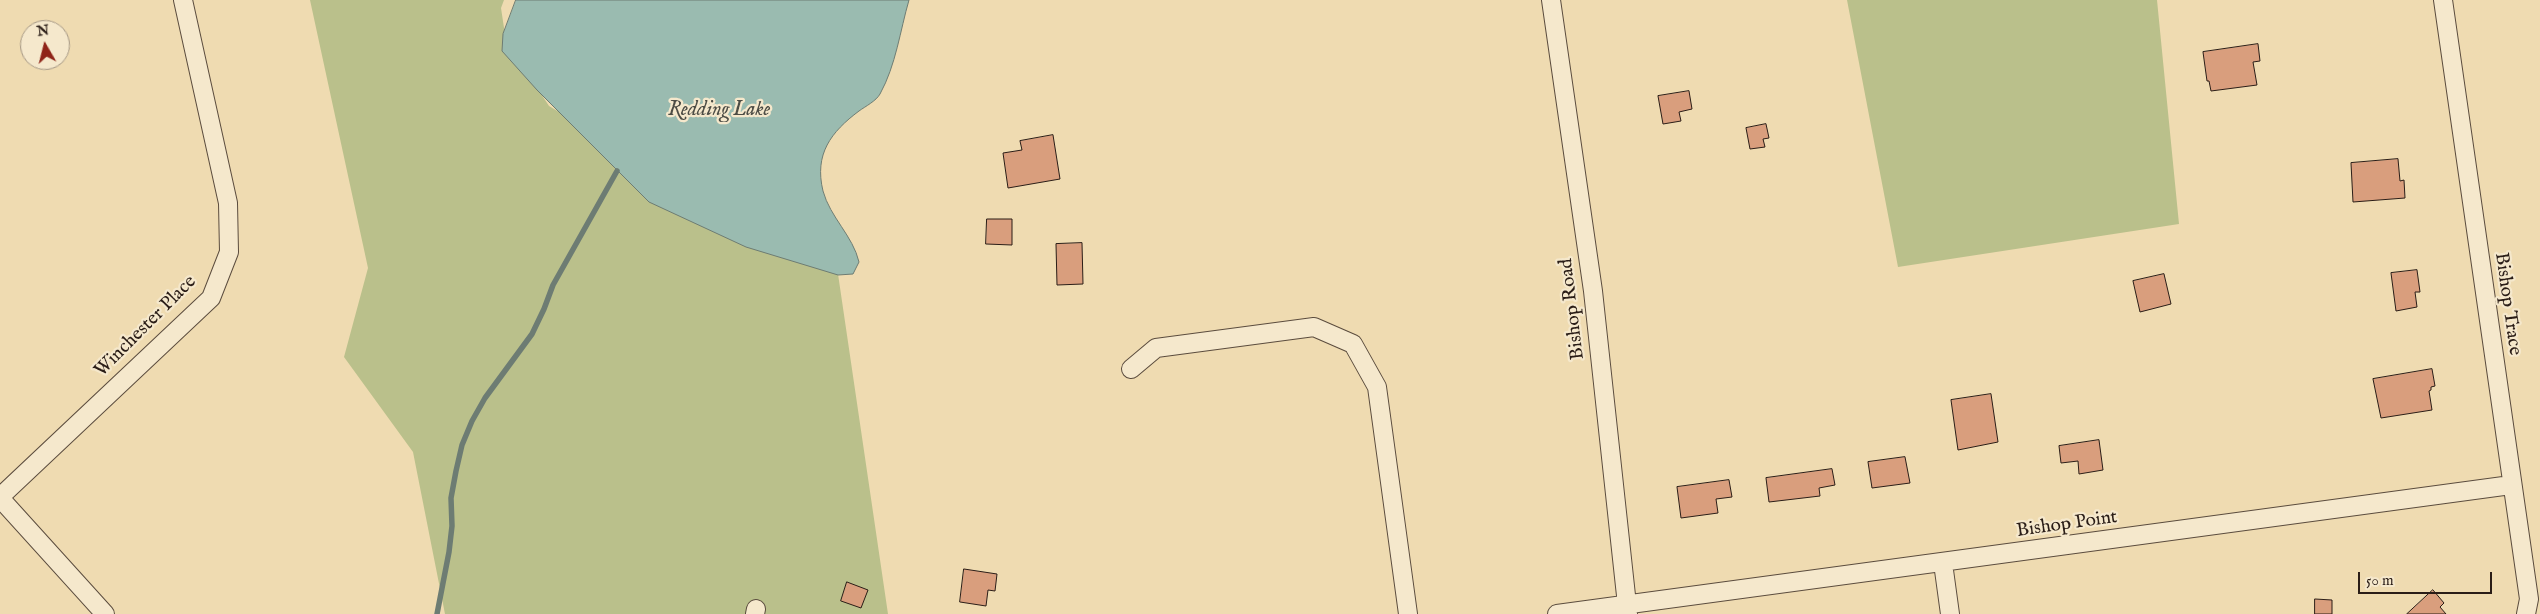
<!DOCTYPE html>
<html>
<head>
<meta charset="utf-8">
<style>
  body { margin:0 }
  #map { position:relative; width:2540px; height:614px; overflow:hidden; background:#efdbb1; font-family:"IM FELL English",serif }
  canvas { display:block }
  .north { position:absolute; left:20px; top:20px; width:50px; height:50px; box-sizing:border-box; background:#f5e8cc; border:1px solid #a49784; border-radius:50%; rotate:352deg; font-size:14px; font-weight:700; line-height:20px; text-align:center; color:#2a1d17 }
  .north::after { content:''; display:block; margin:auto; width:18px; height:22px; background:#8f2418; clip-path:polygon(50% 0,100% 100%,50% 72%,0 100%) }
  .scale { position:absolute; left:2358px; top:572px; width:134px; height:22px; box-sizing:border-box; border:2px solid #2a1d17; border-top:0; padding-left:6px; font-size:15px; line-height:18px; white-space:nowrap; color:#2a1d17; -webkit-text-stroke:4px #f5e8cc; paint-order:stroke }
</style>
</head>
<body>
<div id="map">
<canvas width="2540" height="614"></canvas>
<div class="north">N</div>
<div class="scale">50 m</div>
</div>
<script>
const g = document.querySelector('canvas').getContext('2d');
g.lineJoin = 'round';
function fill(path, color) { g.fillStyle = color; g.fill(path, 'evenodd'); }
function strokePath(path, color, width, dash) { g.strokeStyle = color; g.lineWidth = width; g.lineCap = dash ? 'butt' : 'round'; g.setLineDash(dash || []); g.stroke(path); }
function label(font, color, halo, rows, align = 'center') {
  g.font = font + ' "IM FELL English",serif'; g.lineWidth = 4.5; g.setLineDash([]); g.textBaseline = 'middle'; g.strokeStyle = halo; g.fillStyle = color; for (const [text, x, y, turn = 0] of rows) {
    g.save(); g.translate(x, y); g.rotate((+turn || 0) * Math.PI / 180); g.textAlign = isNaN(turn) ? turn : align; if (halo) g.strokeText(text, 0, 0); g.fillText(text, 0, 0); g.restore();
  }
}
const green = new Path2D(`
  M310 0H504L501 8 506 41 549 106 629 154 833 240 888 614H445L413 452 344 357 368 268Z
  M1847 0H2157L2179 224 1898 267Z`);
const water = new Path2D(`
  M516 0H909C900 31 896 65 880 94 876 101 866 106 859 111 831 132 814 154 823 191 830 217 853 236 859 262L853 274 838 275 746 247 649 202 537 90 502 51 503 34Z`);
const stream = new Path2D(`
  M437 614 449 552 452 526 451 498 456 471 462 445 472 421 485 398 532 334 544 309 553 285 617 171`);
const building = new Path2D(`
  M2258 44 2260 61 2253 62 2257 85 2211 91 2209 81H2207L2203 52Z
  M1689 91 1692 109 1679 112 1681 121 1663 124 1658 96Z
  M1766 124 1769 138 1763 139 1765 147 1750 149 1746 128Z
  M1053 135 1060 179 1008 188 1003 153 1022 150 1020 141Z
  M2398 159 2400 181 2404 180 2405 198 2353 202 2351 163Z
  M987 219H1012V245L986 244Z
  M1082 243 1083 284 1057 285 1056 244Z
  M2417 270 2420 292H2415L2417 307 2396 311 2391 273Z
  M2164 274 2171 304 2140 312 2133 281Z
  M2432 369 2435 386 2431 387V390L2429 391 2432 410 2381 418 2373 379Z
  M1991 394 1998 442 1958 450 1951 400Z
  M2099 440 2103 470 2079 474 2078 461 2061 463 2059 446Z
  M1905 457 1910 483 1872 488 1868 462Z
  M1832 469 1835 485 1819 488 1820 496 1769 502 1766 478Z
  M1729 480 1732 497 1716 499 1718 513 1681 518 1677 487Z
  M964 569 997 574 995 591 988 590 986 606 960 602Z
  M847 582 868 590 861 608 841 601Z
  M2433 590 2444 603 2440 607 2446 614H2407Z
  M2315 599 2332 600V614H2315Z`);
const minor = new Path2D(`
  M1551 0 1593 291 1628 614
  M2443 0 2529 599 2526 614
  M1131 369 1156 348 1314 327 1353 344 1377 387 1408 614
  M0 497 211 298 229 252 228 203 183 0
  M0 498 105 614
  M1943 563 1950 614
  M755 614 756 609
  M1557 614 2511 485`);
const streetNames = [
  ["Bishop Trace",2507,304,82],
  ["Bishop Road",1573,309,-97],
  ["Winchester Place",146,327,-45],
  ["Bishop Point",2067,525,-8]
];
const waterNames = [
  ["Redding Lake",719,111]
];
fill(green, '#bac08b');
fill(water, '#9abbb0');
strokePath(water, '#6d7c73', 1);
strokePath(stream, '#6d7c73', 5.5);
fill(building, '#d99e7d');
strokePath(building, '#2a1d17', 1);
strokePath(minor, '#5b4c3e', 20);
strokePath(minor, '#f5e8cc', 18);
label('19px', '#2a1d17', '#f5e8cc', streetNames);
label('italic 20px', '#4c4c45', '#f5e8cc', waterNames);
</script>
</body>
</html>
